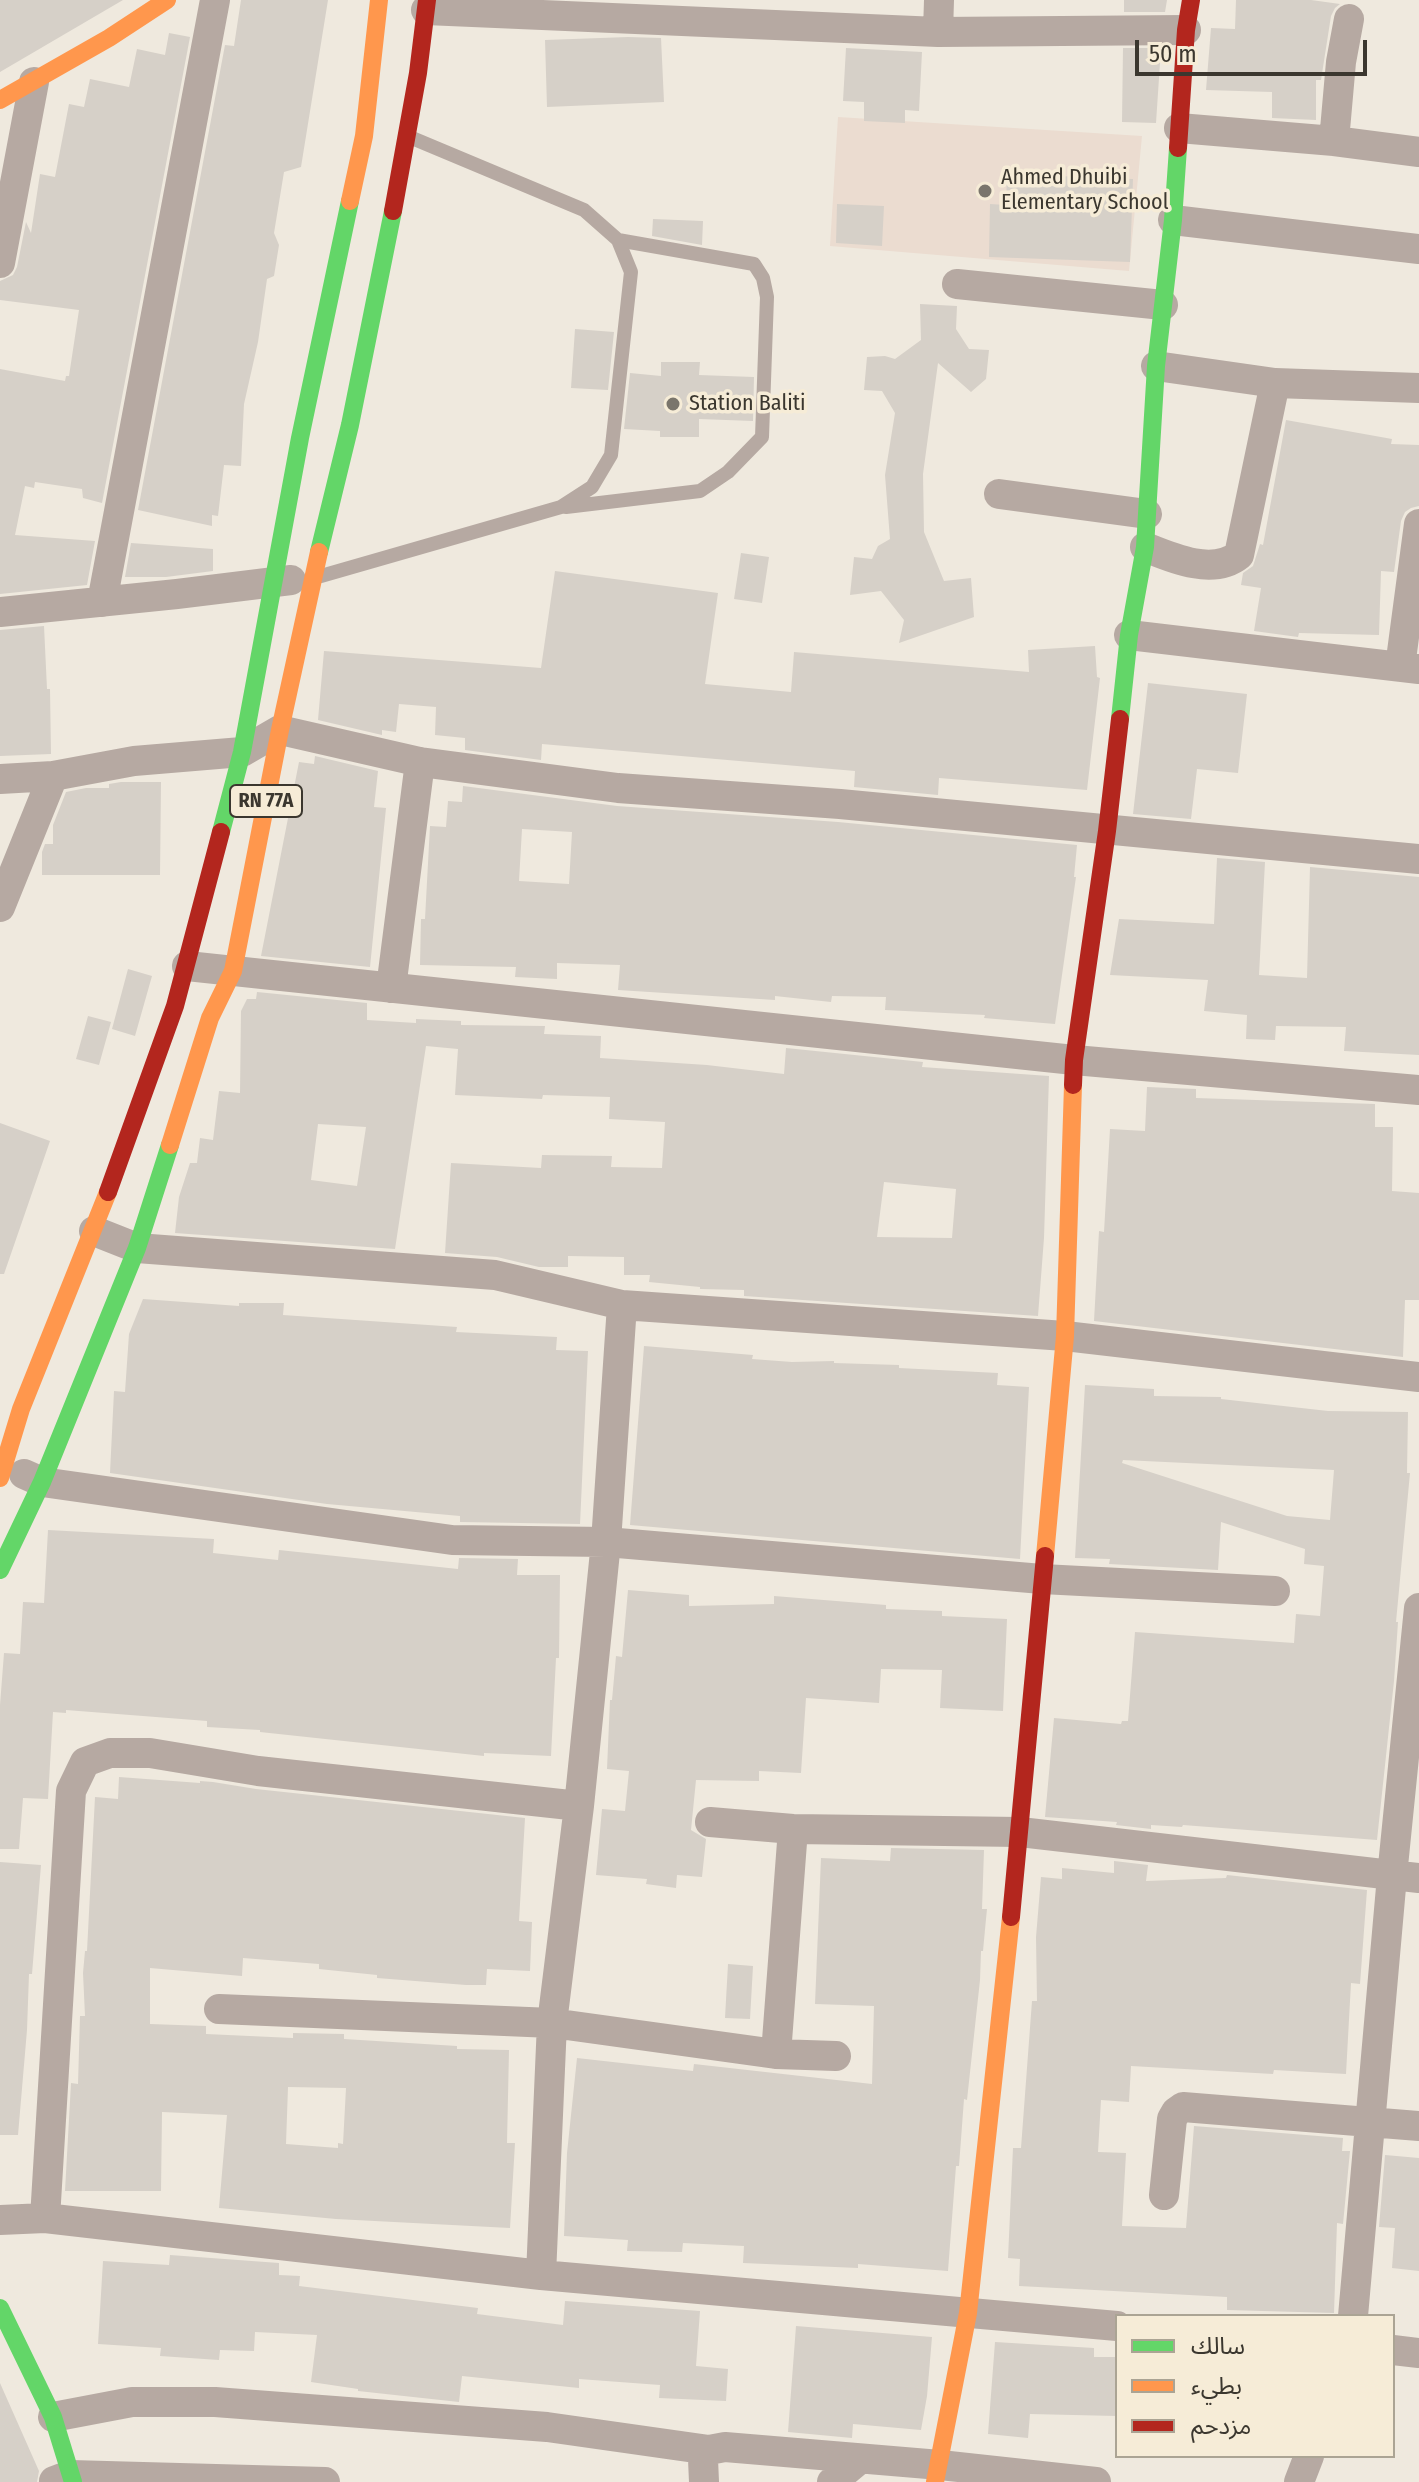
<!DOCTYPE html>
<html>
<head>
<meta charset="utf-8">
<style>
  body { margin:0 }
  #map { position:relative; width:1419px; height:2482px; overflow:hidden; background:#efe9de; font-family:"Fira Sans Condensed","Noto Sans Arabic",sans-serif }
  canvas { display:block }
  .legend { position:absolute; left:1115px; top:2314px; width:280px; height:144px; box-sizing:border-box; background:#f6ecd7; border:2px solid #aba494; margin:0; padding:10px 14px; list-style:none; font-size:24px; color:#3b372f }
  .legend li { display:flex; align-items:center; gap:16px; height:40px }
  .legend b { width:40px; border:2px solid #aba494 }
  .scale { position:absolute; left:1135px; top:40px; width:232px; height:36px; box-sizing:border-box; border:4px solid #3b372f; border-top:0; padding-left:10px; font-size:24px; line-height:28px; white-space:nowrap; color:#3b372f; -webkit-text-stroke:6px #f6ecd7; paint-order:stroke }
</style>
</head>
<body>
<div id="map">
<canvas width="1419" height="2482"></canvas>
<ul class="legend">
<li><b style="height:10px;background:#63d668"></b>سالك</li>
<li><b style="height:10px;background:#ff974d"></b>بطيء</li>
<li><b style="height:10px;background:#b3261e"></b>مزدحم</li>
</ul>
<div class="scale">50 m</div>
</div>
<script>
const g = document.querySelector('canvas').getContext('2d');
g.lineJoin = 'round';
function fill(path, color) { g.fillStyle = color; g.fill(path, 'evenodd'); }
function strokePath(path, color, width, dash) { g.strokeStyle = color; g.lineWidth = width; g.lineCap = dash ? 'butt' : 'round'; g.setLineDash(dash || []); g.stroke(path); }
function label(font, color, halo, rows, align = 'center') {
  g.font = font + ' "Fira Sans Condensed",sans-serif'; g.lineWidth = 7; g.setLineDash([]); g.textBaseline = 'middle'; g.strokeStyle = halo; g.fillStyle = color; for (const [text, x, y, turn = 0] of rows) {
    g.save(); g.translate(x, y); g.rotate((+turn || 0) * Math.PI / 180); g.textAlign = isNaN(turn) ? turn : align; if (halo) g.strokeText(text, 0, 0); g.fillText(text, 0, 0); g.restore();
  }
}
const education = new Path2D(`
  M838 117 1142 136 1129 271 830 246Z`);
const building = new Path2D(`
  M0 0H123L0 72Z
  M241 0H328L301 167 284 172 274 233 279 245 274 276 267 279 258 342 244 404 241 466 224 465 218 516 212 515V526L138 510 225 45 234 46Z
  M1124 0H1167L1165 12H1124Z
  M1236 0H1311L1340 4 1335 8 1331 16 1321 80H1316V120L1272 118V92L1206 90 1211 28 1235 29Z
  M169 33 190 37 102 503 83 498 82 489 35 482 34 488 25 486 15 535 95 541 87 585 0 594V369L65 381 66 376H69L79 310 0 300V281L13 275 17 267 26 222 31 233 40 174 55 177 69 104 84 107 90 79 129 87 137 49 165 55Z
  M628 37 661 38 664 102 547 107 545 40Z
  M846 48 922 52 919 111 905 110V123L864 121V102L843 101Z
  M1123 48H1161L1156 123 1122 122Z
  M1007 174 1133 179 1130 262 989 257 990 204 1006 205Z
  M837 204 884 206 882 246 836 243Z
  M653 219 703 221 702 245 652 236Z
  M920 304 957 306 956 329 969 349 989 350 986 379 971 392 938 363 923 474 924 532 944 581 971 578 974 617 899 643 904 620 881 591 850 595 854 557 872 559 878 546 890 539 885 475 895 413 882 391 864 390 867 357 885 356 895 359 921 340Z
  M575 329 614 332 608 390 571 388Z
  M661 362H700L699 375 754 377 753 421 699 419V437H660V431L624 429 630 373 661 376Z
  M1286 420 1392 439 1391 444 1419 445V506L1411 508 1405 512 1401 521 1394 572 1381 571 1379 635 1299 633 1298 637 1254 631 1261 588 1241 585 1243 573 1253 566 1260 544 1263 545Z
  M131 543 213 549V571L166 577H125Z
  M741 553 769 557 762 603 734 599Z
  M555 571 718 593 705 684 791 692 794 652 1029 672 1028 650 1095 646 1097 677 1100 678 1087 790 939 778 938 795 854 787 855 771 542 744 541 760 465 750V738L435 735 436 707 399 704 396 732 382 730V735L318 720 324 651 541 668Z
  M44 626 47 689H50L51 754 0 756V630Z
  M1148 683 1247 694 1238 773 1197 769 1191 819 1133 814Z
  M315 756 378 771 374 807 386 808 370 967 261 956 299 762 314 764Z
  M121 782H161L160 875H42V852L45 844H53V825L66 792 86 788H109V784Z
  M463 786 617 806 838 822 1077 845 1074 877H1076L1055 1024 984 1018 985 1015 885 1010 886 997 832 996 831 1002 775 996V1000L618 990 620 965 557 963V979L515 977 516 967 420 965 421 919H425L430 826 446 827 448 801 462 802ZM522 829 572 832 569 884 519 881Z
  M1217 858 1265 862 1259 975 1307 978 1310 867 1419 877V1055L1344 1051 1346 1027 1276 1026 1275 1040 1246 1039 1247 1015 1204 1011 1208 980 1110 975 1119 919 1214 924Z
  M128 969 152 976 135 1036 112 1029Z
  M257 992 367 1003V1020L416 1023V1019L461 1021V1025L545 1026 544 1034 601 1036 600 1058 707 1065 784 1074 786 1048 923 1062 922 1067 1049 1076 1044 1238 1038 1316 744 1296V1290L700 1289V1287L649 1282 650 1275H624V1257L568 1256V1267H539L497 1257 445 1253 451 1163 541 1168 542 1155 612 1156 611 1167 662 1168 665 1122 609 1119 610 1097 543 1095 542 1099 455 1095 458 1049 426 1046 395 1249 175 1233 179 1197 190 1163H197L200 1138 213 1140 219 1091 240 1093 241 1011 247 999H256ZM318 1124 366 1127 357 1186 311 1180ZM884 1182 956 1189 952 1238 877 1237Z
  M88 1016 111 1022 99 1065 76 1059Z
  M1147 1087 1196 1089V1098L1375 1104V1127H1393L1392 1191 1419 1193V1300H1405L1403 1357 1094 1321 1099 1231 1104 1232 1110 1129 1145 1131Z
  M0 1123 50 1141 4 1274H0Z
  M143 1299 239 1306V1303H284L283 1315 457 1327 456 1332 557 1337 556 1350 588 1351 580 1524 460 1522V1516L327 1504 110 1473 114 1391 125 1392 129 1334Z
  M644 1346 753 1355 752 1359 792 1362 834 1361V1363L899 1365V1368L998 1373 997 1385 1029 1387 1020 1559 630 1525Z
  M1085 1385 1154 1389V1396L1221 1397V1399L1328 1411 1408 1412 1407 1473H1410L1396 1622H1398L1394 1681 1377 1840 1183 1825 1182 1827 1151 1825V1829L1116 1825 1117 1822 1045 1817 1054 1718 1121 1724 1122 1721H1128L1135 1632 1294 1643 1296 1614 1320 1616 1324 1566 1304 1564 1305 1549 1221 1522 1218 1570 1109 1564 1110 1559 1075 1558ZM1123 1460 1334 1470 1330 1520 1287 1516 1122 1463Z
  M48 1530 214 1539 213 1553 278 1560 279 1550 458 1569 459 1558 518 1559 517 1575H560L559 1658H556L551 1756 484 1753V1756L260 1732V1730L207 1727V1721L66 1710V1713L53 1712 48 1799 23 1798 19 1849H0V1705L4 1653 20 1654 23 1602 44 1603Z
  M628 1590 689 1595V1606L774 1604V1596L886 1605V1609L942 1611V1616L1007 1619 1003 1711 940 1708 942 1670 881 1669 879 1703 806 1698 801 1773 759 1771V1781L696 1780 691 1830 706 1839 702 1877 677 1875 676 1888 646 1884 647 1879 596 1875 602 1809 625 1811 629 1771 607 1769 610 1700H612L616 1656 622 1657Z
  M119 1777 200 1783V1781L213 1782 256 1789 525 1818 519 1921 532 1922 530 1971 487 1969 486 1985H466L377 1978V1975L319 1969V1964L243 1958 242 1976 150 1968V2024L206 2026V2034L293 2038V2033L344 2034V2039L457 2046V2049L509 2050 507 2143H515L510 2228 336 2219 219 2208 227 2115 162 2112 161 2191H65L71 2083 78 2084 80 2016H85L83 1973 85 1951H87L95 1797 118 1799ZM288 2087 346 2088 343 2144 338 2143V2148L286 2144Z
  M891 1848 984 1850 982 1909H987L986 1919 983 1951H981L980 1980 967 2100 964 2099 959 2166H956L948 2271 858 2264V2268L743 2263 744 2246 683 2243 682 2252 627 2251 628 2240 564 2236 567 2153 577 2058 693 2071 694 2064 872 2084 874 2006 815 2004 821 1858 890 1861Z
  M1114 1861 1148 1865 1146 1881 1226 1878 1227 1875 1367 1890 1360 1984 1351 1983 1346 2074 1274 2070 1273 2074 1131 2066 1129 2102 1101 2100 1098 2152 1126 2153 1122 2226 1186 2228 1194 2126 1343 2138 1342 2151H1350L1343 2224 1337 2223 1334 2313 1227 2310V2297L1019 2286 1020 2259 1008 2258 1013 2148H1021L1032 2001H1037L1036 1937 1041 1877 1062 1879V1868L1114 1873Z
  M0 1862 41 1865 32 1974H29L27 2030 18 2135H0Z
  M728 1964 753 1966 750 2019 725 2018Z
  M1385 2155 1419 2158V2271L1392 2268 1395 2228 1379 2227Z
  M170 2255 279 2263V2275L300 2276 299 2286 478 2308 477 2314 563 2325 565 2301 700 2311 696 2366 728 2369 726 2401 659 2398 660 2385 579 2379V2388L462 2376 459 2402 358 2391V2389L311 2382 317 2335 255 2332 254 2351 220 2350 219 2360 160 2356 161 2348 98 2344 103 2261 169 2265Z
  M796 2326 932 2337 927 2396 921 2430 853 2424 852 2438 788 2432Z
  M995 2342 1094 2348V2357H1117V2416L1030 2414 1028 2438 988 2434Z
  M0 2383 39 2471 37 2482H0Z`);
const lane = new Path2D(`
  M566 507 700 491 728 472 762 437 767 297 763 278 754 264 618 240
  M321 576 561 507 592 487 611 455 631 272 618 240 584 210 412 138`);
const street = new Path2D(`
  M426 10 938 32 1186 30
  M938 32 939 0
  M1179 128 1334 141 1419 152
  M1334 141 1341 62 1349 19
  M1173 220 1419 249
  M0 263 34 82
  M957 284 1163 305
  M1156 366 1275 383 1419 388
  M999 494 1147 514
  M1145 547C1172 558 1213 576 1239 555L1275 383
  M102 602 215 0
  M0 612 177 594 291 580
  M1129 635 1419 669
  M1400 667 1419 524
  M0 779 53 776 134 761 242 752 280 730 420 762 618 788 840 804 1419 859
  M0 907 53 776
  M187 966 1074 1060 1419 1090
  M391 988 420 762
  M94 1231 137 1248 495 1275 622 1305 1065 1336 1419 1377
  M24 1474 42 1482 452 1540 606 1542 1042 1579 1275 1591
  M710 1822 793 1829 1020 1832 1419 1878
  M219 2009 552 2023 776 2054 836 2056
  M776 2054 793 1829
  M1164 2195 1172 2119 1176 2112 1183 2107 1419 2126
  M45 2218 71 1791 85 1762 110 1753H150L258 1771 579 1806
  M0 2220 45 2218 541 2275 1117 2326
  M541 2275 552 2023 579 1806 606 1542 622 1305
  M1353 2316 1392 1876 1419 1608
  M1393 2350 1419 2353
  M53 2417 132 2402H215L547 2427 709 2450
  M54 2481 70 2475 325 2482
  M704 2482 703 2459 709 2450 725 2447 940 2465 1096 2482
  M832 2482 860 2459
  M1299 2482 1309 2456`);
const fast = new Path2D(`
  M319 552 350 425 393 211
  M1120 719 1129 635 1145 547 1156 366 1173 220 1178 148
  M221 832 242 752 300 438 350 201
  M0 1570 42 1482 137 1248 170 1145
  M0 2308 53 2417 73 2482`);
const slow = new Path2D(`
  M0 100 109 38 167 0
  M350 201 364 136 379 0
  M170 1145 210 1018 233 971 280 730 319 552
  M0 1478 21 1409 108 1192
  M1045 1556 1065 1336 1073 1085
  M935 2482 968 2313 1011 1917`);
const jam = new Path2D(`
  M1178 148 1186 30 1191 0
  M393 211 418 73 427 0
  M1073 1085 1074 1060 1107 831 1120 719
  M108 1192 175 1006 221 832
  M1011 1917 1045 1556`);
const markers = [
  [985,191,8,"#7a756c"],
  [673,404,8,"#7a756c"]
];
const shields = [
  [266,801,72]
];
const shieldNames = [
  ["RN 77A",266,801]
];
const poiNames = [
  ["Ahmed Dhuibi",1001,178],
  ["Elementary School",1001,203],
  ["Station Baliti",689,404]
];
fill(education, '#ebdcd0');
fill(building, '#d6d0c8');
strokePath(lane, '#b6a9a2', 14);
strokePath(street, '#b6a9a2', 30);
strokePath(fast, '#63d668', 18);
strokePath(slow, '#ff974d', 18);
strokePath(jam, '#b3261e', 18);
for (const [x, y, r, color] of markers) { const dot = new Path2D(); dot.arc(x, y, r, 0, 2 * Math.PI); g.fillStyle = color; g.fill(dot); strokePath(dot, '#f6ecd7', 3); }
for (const [x, y, w] of shields) { const box = new Path2D(); box.roundRect(x - w / 2, y - 16, w, 32, 6); g.fillStyle = '#f6ecd7'; g.fill(box); strokePath(box, '#3b372f', 2); }
label('bold 20px', '#3b372f', null, shieldNames);
label('22px', '#3b372f', '#f6ecd7', poiNames, 'left');
</script>
</body>
</html>
